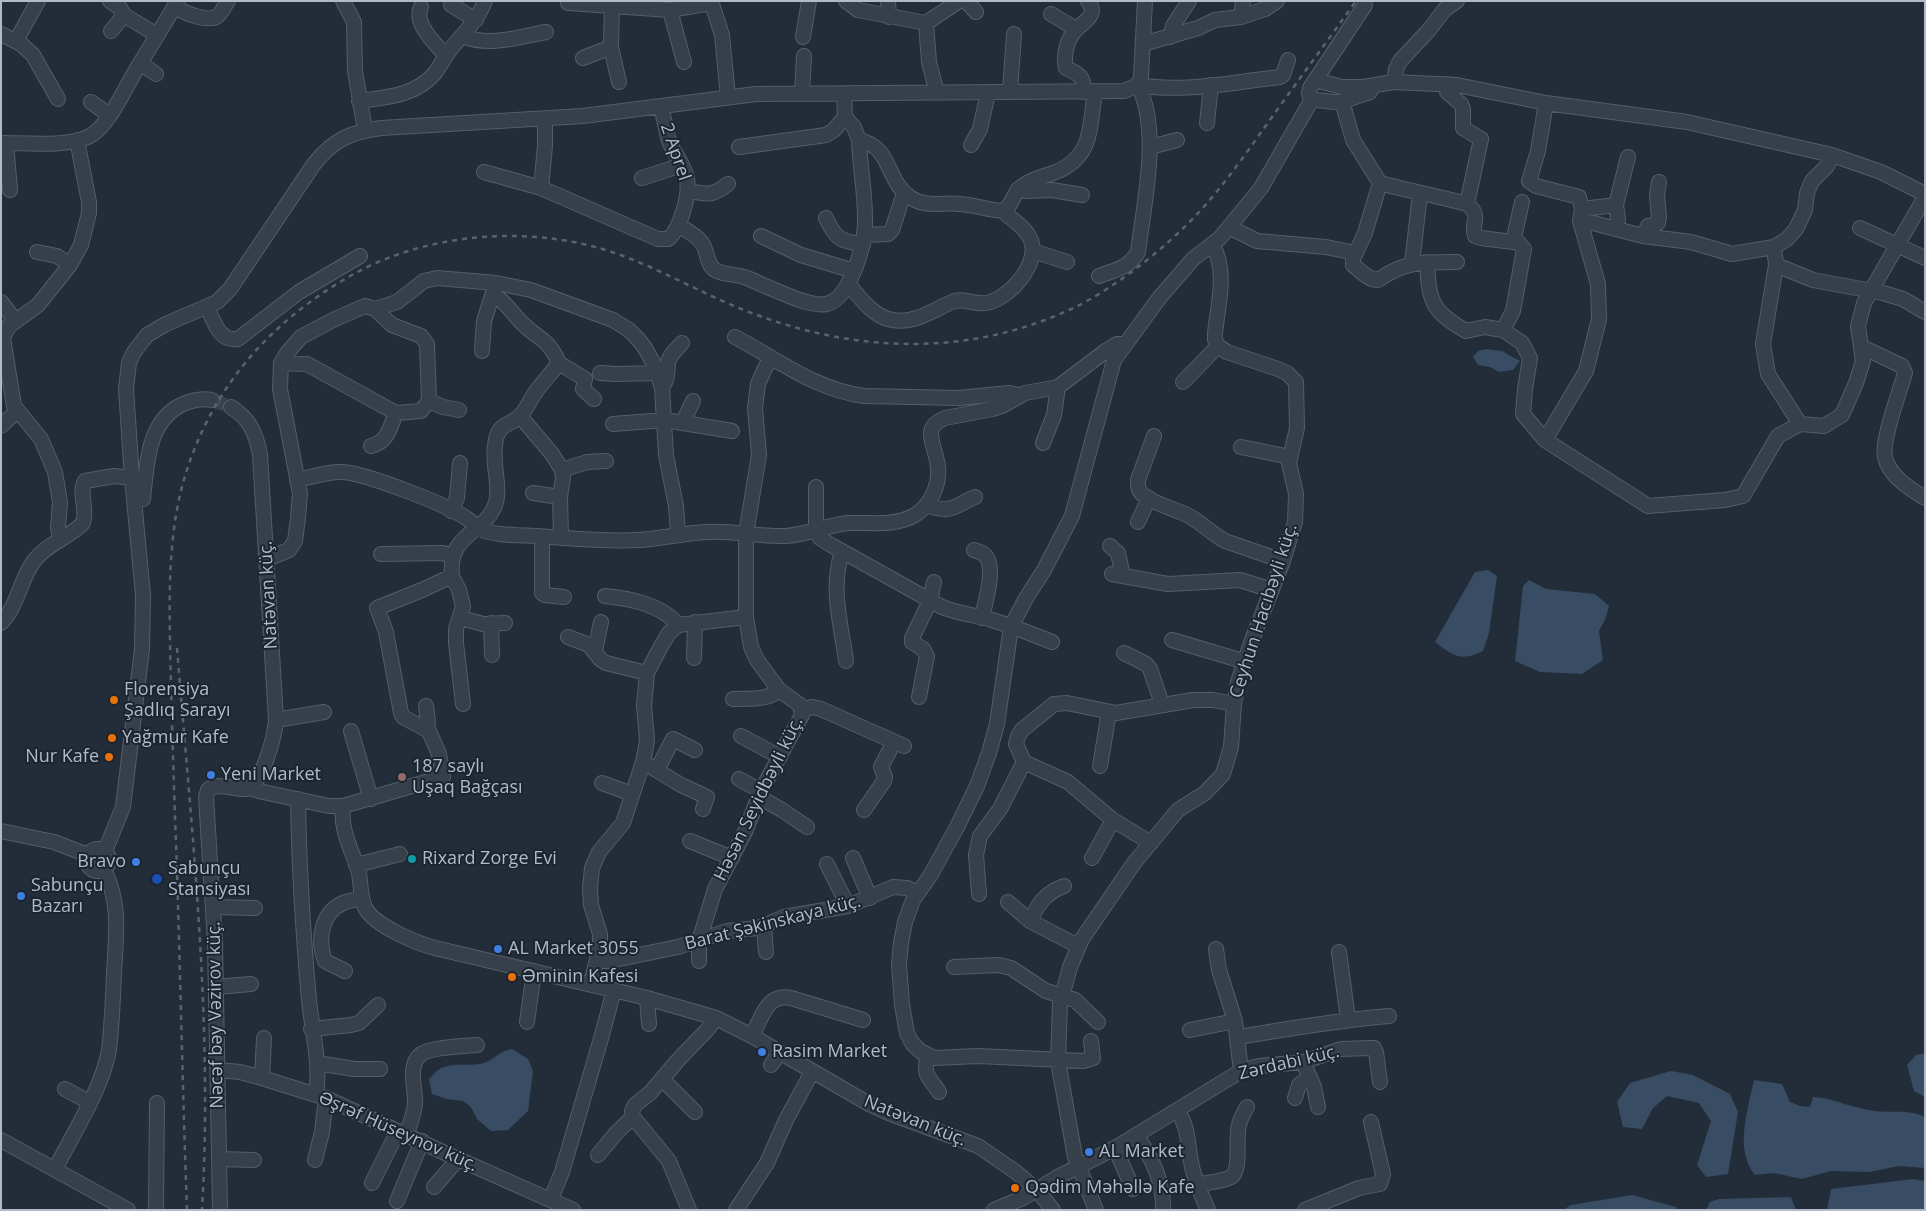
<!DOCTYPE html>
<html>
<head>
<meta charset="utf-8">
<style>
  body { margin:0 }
  #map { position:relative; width:1926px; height:1211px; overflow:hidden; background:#232d3a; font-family:"Open Sans",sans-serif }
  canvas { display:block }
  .frame { position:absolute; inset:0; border:2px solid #b1bac6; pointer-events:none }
</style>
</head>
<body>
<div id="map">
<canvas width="1926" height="1211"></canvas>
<div class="frame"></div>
</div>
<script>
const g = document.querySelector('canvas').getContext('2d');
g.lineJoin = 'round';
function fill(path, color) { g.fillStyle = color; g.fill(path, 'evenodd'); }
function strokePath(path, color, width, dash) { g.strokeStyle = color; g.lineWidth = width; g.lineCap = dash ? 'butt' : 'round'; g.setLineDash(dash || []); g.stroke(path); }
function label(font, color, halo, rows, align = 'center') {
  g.font = font + ' "Open Sans",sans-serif'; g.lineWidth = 4; g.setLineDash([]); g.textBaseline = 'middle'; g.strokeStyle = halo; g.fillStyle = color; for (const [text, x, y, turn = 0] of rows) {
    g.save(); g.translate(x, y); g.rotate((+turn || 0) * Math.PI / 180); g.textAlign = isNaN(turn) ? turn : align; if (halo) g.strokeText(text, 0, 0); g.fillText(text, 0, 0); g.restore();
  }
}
const water = new Path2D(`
  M1486 349 1502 351 1520 361 1513 370 1499 372 1490 367 1478 365 1473 357 1478 351Z
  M1488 570 1497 576 1489 633 1483 651C1461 662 1453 656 1435 642L1475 572Z
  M1529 580 1546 589 1595 594 1609 606 1605 620 1599 631 1603 660 1582 674 1540 672 1515 661 1523 586Z
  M512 1049 528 1059 533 1071 528 1111 508 1130 491 1131 477 1119 471 1107 463 1101 447 1099 432 1094 429 1079C433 1075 437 1070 441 1068 455 1062 471 1067 484 1063 495 1059 501 1050 512 1049Z
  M1925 1053V1097L1914 1091 1907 1065 1916 1055Z
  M1671 1071 1693 1075 1730 1094 1738 1112 1728 1174 1706 1177 1697 1165 1711 1121 1699 1103 1667 1096 1653 1108 1642 1129 1623 1127 1617 1102 1630 1083Z
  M1754 1080 1782 1084 1790 1102 1800 1106 1810 1107 1813 1097C1834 1098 1854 1109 1875 1111 1892 1113 1909 1109 1925 1117V1168L1899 1166 1869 1172 1831 1171 1802 1179 1774 1173 1755 1175C1734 1149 1748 1110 1754 1080Z
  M1913 1179 1925 1181V1210H1827L1831 1189Z
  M1632 1195 1676 1207 1677 1210H1563L1571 1205Z
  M1791 1197 1796 1210H1706L1710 1202 1719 1199Z`);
const minorTunnel = new Path2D(`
  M212 400 231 407`);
const minor = new Path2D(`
  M110 1 120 8 124 15 157 35
  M343 1 354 22 355 71 365 130
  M612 1 611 47 619 82
  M711 1 722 35 728 97
  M846 1 858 10 926 23
  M888 1 889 17
  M966 1 976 12
  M568 3 670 10 711 3
  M451 5 476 20
  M174 7C184 12 204 22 216 17 222 14 224 6 228 1
  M421 7C413 24 436 44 446 56
  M670 10 684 62
  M1051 14 1076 29
  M1241 17 1243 1
  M111 31 124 15
  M1 34 21 44 33 55 58 99
  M462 36C490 47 518 37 546 32
  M803 37 809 1
  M1170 37 1173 26 1189 1
  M16 41 38 1
  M1143 44 1198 28 1215 20 1241 17 1265 9 1277 1
  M583 58 611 47
  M140 63 156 74
  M1315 80 1342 87H1363L1394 82 1457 85 1546 103 1687 122 1832 155 1881 172 1925 194
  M1394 82 1396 69 1400 61 1429 30 1445 9 1457 1
  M1447 84V92L1461 104 1463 109V128L1481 139 1467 204C1483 217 1470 222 1475 236L1481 238 1513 242 1519 243 1524 249 1513 311 1503 330
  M1138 85C1185 93 1233 82 1280 77L1283 75 1288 60
  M1010 92 1014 34
  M1084 92C1084 76 1079 74 1066 68 1063 56 1067 38 1076 30 1084 21 1099 15 1088 1
  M802 93 804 56
  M937 93 929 62 926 23 959 1
  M844 94 845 117 854 127 859 140C893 147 885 181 911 198 927 208 943 202 960 204 975 205 988 210 1003 211 1013 206 1012 194 1021 187 1030 179 1045 176 1056 172 1094 156 1089 127 1095 92
  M359 101C386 97 415 96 434 74 441 65 446 54 454 45 466 31 478 19 485 1
  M1311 101 1309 93 1310 88 1365 5
  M1342 101 1353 140 1380 183 1365 233 1353 259V265C1361 271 1368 280 1378 280 1405 261 1425 262 1457 262
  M91 102 109 115
  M545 119V146L541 188 658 239H668C680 230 690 195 687 179 685 165 674 154 669 141 666 130 664 118 661 107
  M1207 123 1211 85
  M1 143C26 143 66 147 88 137 108 128 125 88 136 70 150 47 164 24 178 1
  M6 143 10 190
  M971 145 980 129 988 93
  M739 147 826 135 834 130 845 117
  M1150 147 1177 140
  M484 172 541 188
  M642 178 682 165
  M1380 183C1409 191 1438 196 1467 204
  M1018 189 1026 191 1052 190 1082 195
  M688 191C708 194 711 197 728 184
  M1582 209 1616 205
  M826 218C836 240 840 240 863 245
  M1580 221 1593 223 1643 236 1691 242 1732 254 1774 247 1787 239 1796 229 1805 210 1807 193 1812 181 1827 166 1832 155
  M678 225C686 230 696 235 702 243 708 251 706 264 715 270 723 275 735 274 744 277 751 279 758 283 765 286 781 292 809 307 826 304 837 302 845 290 850 280 876 227 861 194 859 140
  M1229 227 1257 241 1326 247 1355 253
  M1860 228 1925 258
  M1616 229 1618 219 1616 205 1628 157
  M864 235 888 234 892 230 904 193
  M761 236 801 255 854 271
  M1643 236 1648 226 1655 225 1658 223 1659 217 1657 196 1659 182
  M1513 242 1522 202
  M1774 247 1776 265 1763 344 1768 374 1800 424
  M1033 251 1067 262
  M37 252 57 256 70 265
  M1427 262C1429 301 1431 311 1466 331L1485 327 1503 330 1522 343 1530 358 1525 389 1523 414 1545 440 1586 371 1599 319 1598 284 1580 221 1582 209 1579 197 1536 186 1529 181 1538 151 1546 103
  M1412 264 1420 194
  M1776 265 1813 280 1883 293 1903 299 1925 312
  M1099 276C1115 270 1129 268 1138 252 1144 202 1161 131 1138 85
  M848 284C859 296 871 314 888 319 912 326 931 311 952 302 963 297 975 305 986 303 1010 299 1042 262 1030 238 1025 227 1011 219 1003 211
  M494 295C506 302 512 313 522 323 539 340 548 338 559 363
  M1 302 15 320
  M207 307C214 321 219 342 238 339L299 292 360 256
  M735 337C777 359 816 390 864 396L959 398 1009 393 1019 395
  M1862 347 1902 366 1905 373C1900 391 1881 441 1885 457 1889 476 1910 489 1925 498
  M482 351 484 321 495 286
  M281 363 307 364 396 413 421 411 429 401 427 344 421 336 392 325 375 309
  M600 373 616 374 657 373
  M1183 382 1218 346
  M662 388C668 379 667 374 668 364 668 356 677 349 682 343
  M429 401 443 407 459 410
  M520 416 552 454 562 470 563 478 560 497 561 538
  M683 422 693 401
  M613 424 665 420 732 431
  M1 426 17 411
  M1154 436 1138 480C1138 486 1138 490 1142 494 1155 505 1174 508 1189 516 1202 523 1212 534 1225 541L1283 561
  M1545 440 1648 506 1725 500 1743 496 1778 436 1800 424 1824 426 1842 415 1856 383 1863 361 1858 326 1864 303 1925 197
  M1043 443 1054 415 1058 387
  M371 446C388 442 390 427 396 413
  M1241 447 1290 457
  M562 470 587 462 606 461
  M297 480C312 477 328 471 343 472 367 474 449 505 469 520 472 522 474 525 477 528 514 499 488 475 496 439 500 422 510 426 520 416 527 409 531 398 537 390 544 381 552 372 559 363L585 379 583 389 594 399
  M816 487V531L820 538 831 545 942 607C960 614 975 615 992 620 1012 626 1032 634 1052 642
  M533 493 560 497
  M143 499C147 465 147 422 181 405 192 400 201 398 212 400
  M926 505C953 514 952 507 975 497
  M451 511 457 498 460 463
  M1138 522 1149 498
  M542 537V593L545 595 564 597
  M60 540 58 527 60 502 55 472 41 439 14 406 3 338 9 326 38 305 70 265 81 245 89 213V202L77 140
  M1110 546 1118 553 1123 576
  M974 550C979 552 985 553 987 558 995 572 985 602 982 618
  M842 552C830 589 841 623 846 661
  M381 554 443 553 453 556
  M267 559 289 550 295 541 298 518 300 493 280 389 281 363 287 353 301 337 335 319 365 306 375 309 397 302 424 281 437 278 496 283 531 290 613 320 629 330 638 339 645 348 655 366 662 388 666 455 676 506 678 533
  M1112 574 1168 584 1240 580 1272 590
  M452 576 459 590 463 606 456 629V643L463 704
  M605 596C628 598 663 605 678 625
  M461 618 483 624 505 623
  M1 623C18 606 20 579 34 561 46 544 69 538 83 523 88 510 78 493 85 481L114 476 132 478 137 487 144 490
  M491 623 492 655
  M568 637 589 645 600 659 606 663 647 673
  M1172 640 1246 662
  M595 651 601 622
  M1124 653 1146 664 1150 669 1162 704
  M694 658 695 622
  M919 697 927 656 923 649 912 642V638L930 601 934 582
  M733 699C747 698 768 701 779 690
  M426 706 428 722 426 728
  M802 710 812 707 821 709 904 746
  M276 720 324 712
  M351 731 371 799
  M741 736 780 757
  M643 762 681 785 707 797 703 809
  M1024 762 1068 782 1113 820 1151 843
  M1100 766 1109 712
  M657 770 673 739 695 750
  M739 779 761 791
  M602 783 632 794
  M250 788 263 792 329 806H343C340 827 350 847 357 866 362 879 359 892 364 905 370 924 416 943 435 948L647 998 716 1018 752 1036 869 1104 891 1114 978 1146 1016 1172 1037 1190 1053 1210
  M759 797 782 810 807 827
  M298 799C299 866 303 933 309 1000 312 1031 321 1065 316 1095
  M343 806 443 777 439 754 429 731 403 717 401 713 386 632 377 608 422 590 452 576C450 552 458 542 477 528 495 536 516 535 536 536 570 538 604 542 638 540 661 539 683 533 706 532 732 530 759 537 785 536 807 535 827 525 848 523 870 522 894 527 915 515 930 506 940 485 938 467 937 456 931 444 931 433 931 425 938 421 945 418L992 409 1002 406 1025 393 1058 387 1107 350 1117 344H1126
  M864 810 884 781 885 777 881 767 894 742
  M1 831 54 842 88 855
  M690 841 732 858
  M87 860a11 11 0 1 1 22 0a11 11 0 1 1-22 0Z
  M105 851 123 807 142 649 143 595 132 478 126 389 129 363 134 352 147 335 166 324 217 302 230 289 314 164C334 139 351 132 381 128L583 116 756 94 1124 91 1138 85 1141 77 1145 1
  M853 858 870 898
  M1092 858 1113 820
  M827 864 848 906
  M356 865 400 854
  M979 894 976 855 980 836 1000 809 1024 762 1016 744 1018 736 1022 730 1054 704 1067 703 1116 713 1193 700H1213L1234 704
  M1008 902 1030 921 1078 946
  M214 907 255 908
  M1030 921C1038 904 1045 893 1064 886
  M764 926 766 952
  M1216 949 1219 970 1235 1021 1241 1071
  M1339 952 1348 1019
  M598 961H609L678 947 727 931 758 928 784 917 848 906 893 887 907 888 917 893
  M699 961V941L715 889 745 832 761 791 802 715 800 705 779 690 757 660 751 647 746 617V534L759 455 755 408 758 384 766 366 773 359
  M954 967 999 965 1011 968 1046 991 1075 1000 1098 1022
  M345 971 325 961C317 940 321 913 343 903 349 900 356 900 362 899
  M591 984 600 947V934L591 905 590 888 592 868 599 852 623 823 643 762 646 747 647 739 644 706 647 673 660 648 669 633 678 625 746 617
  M216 987 251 984
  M647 998 649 1024
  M527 1022 534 971
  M311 1029 351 1025 359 1023 378 1005
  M1190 1030 1235 1021
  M752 1036C762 1018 766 993 791 998L863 1020
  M1238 1037C1288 1029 1338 1020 1389 1016
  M1091 1041 1093 1058 1083 1061 978 1056 934 1058 920 1051 912 1043 907 1033 902 1005 899 964 901 943 905 922 913 900 930 876 957 827 977 786 989 753 997 724 1011 627 1025 600 1044 570 1072 516 1114 360 1160 297 1193 259 1220 238 1261 188 1311 101C1320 98 1329 103 1339 102 1349 100 1360 95 1370 92L1373 86
  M928 1056C922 1075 929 1077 939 1092
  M1303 1062 1314 1087 1318 1107
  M317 1063 354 1069H380
  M771 1065 780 1052
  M218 1070 240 1072 262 1078 326 1098 458 1159 573 1210
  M262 1078 264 1038
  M662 1079 695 1112
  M65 1089 89 1102
  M1295 1098 1299 1085 1310 1077
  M1177 1110C1189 1128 1187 1141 1191 1162 1194 1179 1201 1194 1208 1210
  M407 1134C410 1124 414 1114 415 1104 416 1089 407 1067 420 1055 428 1047 465 1046 477 1045
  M1136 1135C1152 1157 1164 1182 1163 1210
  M1 1140 128 1210
  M1115 1148 1133 1189
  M598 1155 617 1132 633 1117
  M219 1159 254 1160
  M315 1160 322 1132 326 1098
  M55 1169C73 1134 102 1089 109 1050 112 1025 113 999 114 973 116 937 121 902 104 870
  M372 1183 398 1131
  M1197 1185C1207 1182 1222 1182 1231 1177 1242 1170 1235 1138 1239 1125 1240 1119 1244 1113 1247 1107
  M434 1187 458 1159
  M551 1199 562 1172 602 1035 614 990
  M397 1201 422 1141
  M156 1210 157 1103
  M220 1210 215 943 206 797 208 790C217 781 234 790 246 789 262 787 275 734 276 720L260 455C256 433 250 419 231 407
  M689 1210 669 1161 633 1117 632 1111 635 1105 650 1093 679 1059 707 1030 716 1018
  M736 1210 767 1163 786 1120 812 1072
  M994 1210 1023 1198 1056 1178 1115 1148 1241 1071 1259 1066 1303 1062 1341 1049 1370 1048H1374L1376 1052 1380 1082
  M1096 1210 1075 1157 1058 1061 1060 1004 1070 967 1082 939 1134 863 1178 810 1205 793 1223 774 1231 747 1234 704 1238 682 1252 640 1283 561 1295 522 1296 494 1289 463 1297 428 1296 382 1287 373 1278 369 1227 352 1218 346 1215 340V333C1218 305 1228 270 1212 244
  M1305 1210 1359 1188 1380 1184 1383 1174 1371 1122`);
const rail = new Path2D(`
  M177 648C192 835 213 1023 202 1210
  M187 1210C182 1079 180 947 175 816 173 758 171 699 170 641 169 579 169 517 191 458 220 379 274 321 345 279 418 235 517 225 599 248 648 262 692 289 739 308 846 352 962 359 1069 310 1113 290 1166 248 1199 212 1226 183 1249 149 1272 117 1300 78 1328 40 1356 1`);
const markers = [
  [114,700,5,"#e8710a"],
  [112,738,5,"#e8710a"],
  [109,757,5,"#e8710a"],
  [211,775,5,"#3f7fe0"],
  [402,777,5,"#8d6e63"],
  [412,859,5,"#0f9aa8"],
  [136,862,5,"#3f7fe0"],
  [157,879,6,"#1a4fb4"],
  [21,896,5,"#3f7fe0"],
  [498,949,5,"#3f7fe0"],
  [512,977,5,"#e8710a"],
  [762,1052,5,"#3f7fe0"],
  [1089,1152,5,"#3f7fe0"],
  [1015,1188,5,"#e8710a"]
];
const streetNames = [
  ["2 Aprel",675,152,71],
  ["Natəvan küç.",269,595,-93],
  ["Ceyhun Hacıbəyli küç.",1264,611,-72],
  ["Həsən Seyidbəyli küç.",759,799,-64],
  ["Barat Şəkinskaya küç.",773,923,-14],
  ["Nəcəf bəy Vəzirov küç.",216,1015,-91],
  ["Zərdabi küç.",1289,1063,-13],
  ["Natəvan küç.",915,1121,22],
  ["Əşrəf Hüseynov küç.",398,1132,24]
];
const poiNames = [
  ["Florensiya",124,690],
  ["Şadlıq Sarayı",124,711],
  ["Yağmur Kafe",122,738],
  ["Nur Kafe",99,757,"right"],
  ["187 saylı",412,767],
  ["Uşaq Bağçası",412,788],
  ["Yeni Market",221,775],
  ["Rixard Zorge Evi",422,859],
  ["Bravo",126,862,"right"],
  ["Sabunçu",168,869],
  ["Stansiyası",168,890],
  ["Sabunçu",31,886],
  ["Bazarı",31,907],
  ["AL Market 3055",508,949],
  ["Əminin Kafesi",522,977],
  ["Rasim Market",772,1052],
  ["AL Market",1099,1152],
  ["Qədim Məhəllə Kafe",1025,1188]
];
fill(water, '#384c63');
strokePath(minorTunnel, '#38424f', 14, [14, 7]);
strokePath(minor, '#545d68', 16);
strokePath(minor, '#363f4a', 14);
strokePath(rail, '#586371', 2.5, [5, 5]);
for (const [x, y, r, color] of markers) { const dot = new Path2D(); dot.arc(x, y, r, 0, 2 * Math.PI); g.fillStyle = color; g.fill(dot); strokePath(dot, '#1c242f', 2); }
label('18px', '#b1bac6', '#1c242f', streetNames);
label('18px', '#b1bac6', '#1c242f', poiNames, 'left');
</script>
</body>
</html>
